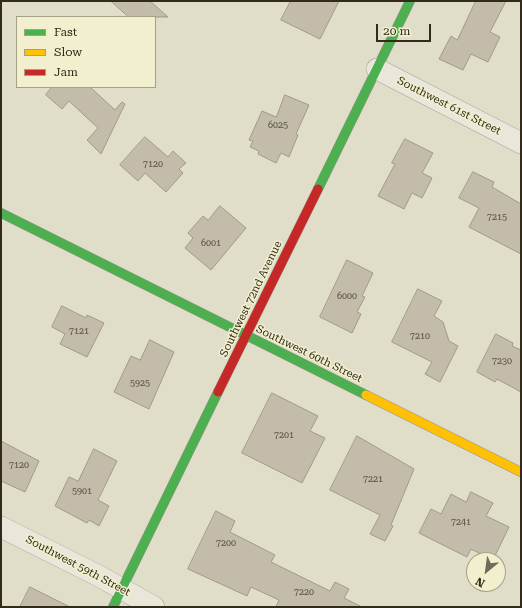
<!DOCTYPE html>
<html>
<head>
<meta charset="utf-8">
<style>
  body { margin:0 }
  #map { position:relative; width:522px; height:608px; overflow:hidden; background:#e0dec9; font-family:"Roboto Serif",serif }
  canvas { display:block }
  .frame { position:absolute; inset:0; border:2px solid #322b1c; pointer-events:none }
  .legend { position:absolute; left:16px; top:16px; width:140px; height:72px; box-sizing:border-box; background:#f2efce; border:1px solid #a5a187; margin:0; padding:5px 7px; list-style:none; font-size:12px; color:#322b1c }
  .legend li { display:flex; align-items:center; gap:8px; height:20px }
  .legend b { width:20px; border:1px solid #a5a187 }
  .north { position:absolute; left:466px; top:552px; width:40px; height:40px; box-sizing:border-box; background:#f2efce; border:1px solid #a5a187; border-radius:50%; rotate:209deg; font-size:11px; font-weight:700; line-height:16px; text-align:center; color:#322b1c }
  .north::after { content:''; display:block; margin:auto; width:14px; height:18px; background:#6f6a59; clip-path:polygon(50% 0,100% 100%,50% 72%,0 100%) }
  .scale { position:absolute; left:376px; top:24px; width:55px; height:18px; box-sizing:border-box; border:2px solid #322b1c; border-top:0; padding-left:5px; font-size:12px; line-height:14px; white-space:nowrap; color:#322b1c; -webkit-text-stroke:3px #f2efce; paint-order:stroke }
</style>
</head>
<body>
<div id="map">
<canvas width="522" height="608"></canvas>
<div class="frame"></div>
<ul class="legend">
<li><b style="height:5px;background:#4caf50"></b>Fast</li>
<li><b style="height:5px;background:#ffc107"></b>Slow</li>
<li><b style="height:5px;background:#c62828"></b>Jam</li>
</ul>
<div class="north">N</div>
<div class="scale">20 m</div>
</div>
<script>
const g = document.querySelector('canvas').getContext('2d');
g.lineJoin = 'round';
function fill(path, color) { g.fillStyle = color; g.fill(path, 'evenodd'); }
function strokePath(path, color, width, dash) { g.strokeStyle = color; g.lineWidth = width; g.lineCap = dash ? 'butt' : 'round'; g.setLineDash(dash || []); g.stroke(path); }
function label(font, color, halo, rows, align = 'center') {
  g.font = font + ' "Roboto Serif",serif'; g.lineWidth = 3; g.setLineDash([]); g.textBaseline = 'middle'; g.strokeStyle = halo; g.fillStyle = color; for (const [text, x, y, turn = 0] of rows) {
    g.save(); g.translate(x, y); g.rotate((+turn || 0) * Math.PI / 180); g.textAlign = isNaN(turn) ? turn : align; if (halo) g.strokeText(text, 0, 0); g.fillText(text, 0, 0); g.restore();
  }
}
const building = new Path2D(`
  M111 1H150L168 17H129Z
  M291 1H339L320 39 281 20Z
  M476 1H506L490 32 500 37 488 62 471 54 463 70 439 59 451 36 457 40Z
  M52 87H90L115 110 122 102 125 104 101 154 87 140 98 128 69 101 62 109 46 95Z
  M285 95 309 105 296 134 298 135 289 157 281 153 276 163 258 154 259 151 250 147 253 141 249 140 262 111 276 117Z
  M145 137 168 157 173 151 186 163 179 169 183 173 166 192 145 173 138 181 120 165Z
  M405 139 433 153 422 173 432 178 422 198 412 193 404 209 378 196 395 164 392 163Z
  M473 172 494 182 492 187 521 204V254L469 227 479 208 459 198Z
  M220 206 246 228 211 270 185 248 193 238 188 233 203 216 208 220Z
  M347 260 373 273 362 296 365 297 357 312 361 314 352 333 320 317Z
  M418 289 442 301 434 316 443 322 449 341 458 346 440 382 425 374 432 362 392 342Z
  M62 306 86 318 87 315 104 323 87 357 60 344 65 334 52 327Z
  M496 334 513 343 512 346 521 350V392L497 379 495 382 477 372Z
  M150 340 174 352 149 409 114 392 131 356 140 360Z
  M272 393 318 416 310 431 325 438 302 483 242 453Z
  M357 436 414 469 391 525 393 526 385 541 370 534 380 515 330 490Z
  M1 441 39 461 25 492 1 481Z
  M94 449 117 461 98 500 109 506 99 526 89 520 87 523 55 506 69 477 78 481Z
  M471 492 493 503 486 516 509 527 493 560 471 549 467 557 419 533 431 509 441 514 451 494 466 502Z
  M216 511 235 521 230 532 275 555 271 562 330 591 335 582 349 589 344 598 362 607H276L279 600 251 587 247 596 188 569Z
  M30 587 70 607H20Z`);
const street = new Path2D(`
  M377 69 521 143
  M1 527 99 576 154 607`);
const fast = new Path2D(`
  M318 189 410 1
  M1 213 366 395
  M113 607 218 392`);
const slow = new Path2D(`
  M366 395 521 472`);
const jam = new Path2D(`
  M218 392 318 189`);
const numberNames = [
  ["6025",278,125],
  ["7120",153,164],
  ["7215",497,217],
  ["6001",211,243],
  ["6000",347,296],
  ["7121",79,331],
  ["7210",420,336],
  ["7230",502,361],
  ["5925",140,383],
  ["7201",284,435],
  ["7120",19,465],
  ["7221",373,479],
  ["5901",82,491],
  ["7241",461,522],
  ["7200",226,543],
  ["7220",304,592]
];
const streetNames = [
  ["Southwest 61st Street",449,106,27],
  ["Southwest 72nd Avenue",251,299,-64],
  ["Southwest 60th Street",309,354,26],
  ["Southwest 59th Street",78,566,28]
];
fill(building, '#c3bcaa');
strokePath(building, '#a09989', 1);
strokePath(street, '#a5a293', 22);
strokePath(fast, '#949183', 10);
strokePath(slow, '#949183', 10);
strokePath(jam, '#949183', 10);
strokePath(street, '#e8e7da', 21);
strokePath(fast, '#4caf50', 9);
strokePath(slow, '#ffc107', 9);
strokePath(jam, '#c62828', 9);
label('9px', '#564f40', null, numberNames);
label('11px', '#322b1c', '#f2efce', streetNames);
</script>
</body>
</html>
